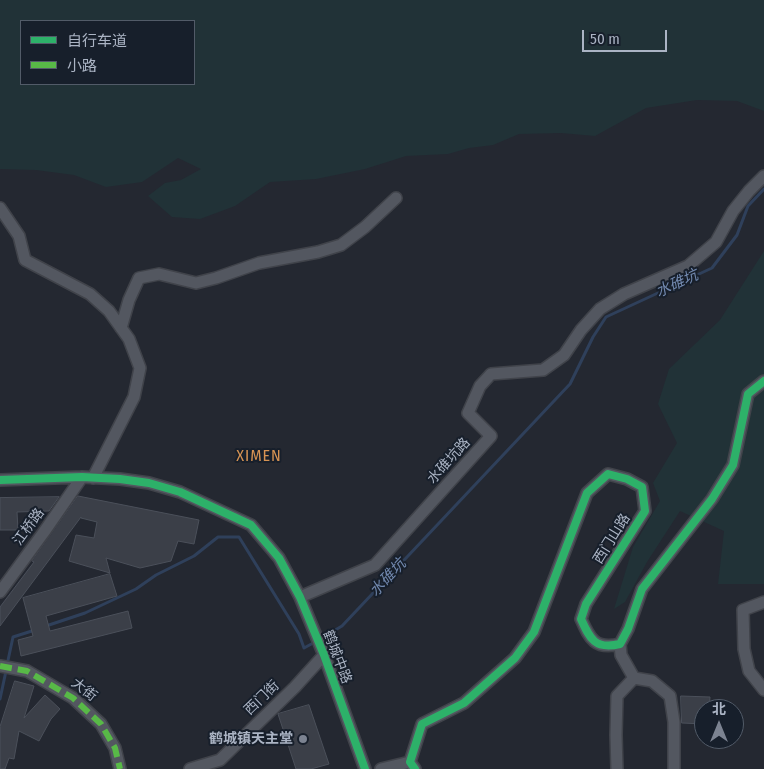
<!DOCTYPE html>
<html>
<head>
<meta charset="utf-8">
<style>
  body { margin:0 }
  #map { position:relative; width:764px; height:769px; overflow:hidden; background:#242831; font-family:"Fira Sans Condensed","Noto Sans SC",sans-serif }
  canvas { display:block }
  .legend { position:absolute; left:20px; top:20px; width:175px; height:65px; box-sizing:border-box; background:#171f2b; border:1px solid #525b68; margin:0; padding:6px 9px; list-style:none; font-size:15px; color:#abb4c4 }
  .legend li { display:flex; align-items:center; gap:10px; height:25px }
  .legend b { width:25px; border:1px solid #525b68 }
  .north { position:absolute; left:694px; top:699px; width:50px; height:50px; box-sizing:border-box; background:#171f2b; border:1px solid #525b68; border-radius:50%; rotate:0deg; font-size:14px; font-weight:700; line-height:20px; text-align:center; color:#abb4c4 }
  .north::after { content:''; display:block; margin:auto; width:18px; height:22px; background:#7c8391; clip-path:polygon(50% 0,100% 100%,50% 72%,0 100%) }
  .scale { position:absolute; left:582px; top:30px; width:85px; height:22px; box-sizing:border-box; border:2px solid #abb4c4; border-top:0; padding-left:6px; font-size:15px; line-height:18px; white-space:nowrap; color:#abb4c4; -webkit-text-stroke:4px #171f2b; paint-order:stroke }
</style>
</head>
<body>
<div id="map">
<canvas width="764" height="769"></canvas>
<ul class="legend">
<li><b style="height:6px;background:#2db169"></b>自行车道</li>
<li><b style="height:6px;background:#58b947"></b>小路</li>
</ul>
<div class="north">北</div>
<div class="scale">50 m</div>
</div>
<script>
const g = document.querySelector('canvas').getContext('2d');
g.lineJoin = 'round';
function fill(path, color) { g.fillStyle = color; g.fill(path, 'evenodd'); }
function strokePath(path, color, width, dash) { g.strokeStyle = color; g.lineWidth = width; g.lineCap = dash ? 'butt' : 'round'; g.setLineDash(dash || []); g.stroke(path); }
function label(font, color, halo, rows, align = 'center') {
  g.font = font + ' "Fira Sans Condensed","Noto Sans SC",sans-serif'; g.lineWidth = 4; g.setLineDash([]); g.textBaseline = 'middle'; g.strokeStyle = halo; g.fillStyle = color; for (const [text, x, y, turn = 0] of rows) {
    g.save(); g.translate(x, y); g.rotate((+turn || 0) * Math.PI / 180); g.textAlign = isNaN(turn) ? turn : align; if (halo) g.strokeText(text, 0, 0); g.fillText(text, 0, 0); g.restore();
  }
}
const green = new Path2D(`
  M0 0H764V111L737 101 697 100 646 108 595 136 561 133 519 134 493 145 469 148 448 154 406 156 365 169 316 179 270 182 235 206 200 219 172 217 148 196 165 183 181 180 201 169 178 158 142 182 106 187 74 175 36 170 0 169ZM194 21V84H21V21Z
  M764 251V584H718L724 531 680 511 647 562 625 602 614 609 633 547 660 501 653 483 677 443 658 404 669 369 720 320Z`);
const stream = new Path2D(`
  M46 626 85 613 136 589 156 575 194 556 218 537H239L299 634 304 648 315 642
  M320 639 342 626 570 384 593 337 606 317 712 268 737 235 748 206 764 189
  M7 665 13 637 35 630
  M0 699 6 671`);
const building = new Path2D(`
  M78 496 199 520 194 544 178 541 171 561 140 568 106 558 110 573 69 561 76 535 94 538 97 522 81 518V517L0 626V607L34 562 32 561Z
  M59 497 49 511 17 512 18 530H0V498Z
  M110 574 117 596 46 616 50 631 128 611 132 628 21 656 18 640 33 636 23 598Z
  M15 681 34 686 24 718 45 695 60 709 51 719 39 741 19 731 14 759 9 758 5 769H0V727Z
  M681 696 710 697 709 709H704V724L682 723Z
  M309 705 329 764 311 769H296L278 714Z`);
const minor = new Path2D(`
  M0 208 19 236 25 260 90 294 109 311 129 339 140 368 134 397 93 478
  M121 328 129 300 139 278 159 274 196 283 216 278 259 263 318 252 341 245 365 227 396 198
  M0 480 82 477 120 479 149 483 180 492 251 525 279 558 300 597 324 655 365 769
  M0 592 44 532 82 477
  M300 597 375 565 491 436 468 413 480 386 491 374 543 370 564 355 581 330 600 309 624 294 688 266 716 242 733 211 749 191 764 176
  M764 602 743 610 744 649 749 671 764 690
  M620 644 621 655 634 678
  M0 666 27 671 73 698 101 724 115 748 120 769
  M190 769 220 760 295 687 324 655
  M381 769 410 762
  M415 769 410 762 422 724 464 703 515 658 534 632 587 493 608 474 627 479 642 487 645 511 586 604 581 619C590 639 595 650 620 644L628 629 642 589 712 499 733 465 748 394 764 381
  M617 769 616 735 617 696 634 678 652 681 670 696 674 722V769`);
const quiet = new Path2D(`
  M0 666 27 671 73 698 101 724 115 748 120 769`);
const cycleway = new Path2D(`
  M0 480 82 477 120 479 149 483 180 492 251 525 279 558 300 597 324 655 365 769
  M415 769 410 762 422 724 464 703 515 658 534 632 587 493 608 474 627 479 642 487 645 511 586 604 581 619C590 639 595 650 620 644L628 629 642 589 712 499 733 465 748 394 764 381`);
const markers = [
  [303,739,5,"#7c8391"]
];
const streetNames = [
  ["水碓坑路",449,461,-48],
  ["江桥路",29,527,-54],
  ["西门山路",612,539,-58],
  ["鹤城中路",337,657,69],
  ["大街",84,690,38],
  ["西门街",262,698,-44]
];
const poiNames = [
  ["鹤城镇天主堂",293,739]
];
const waterNames = [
  ["水碓坑",677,284,-25],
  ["水碓坑",388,578,-47]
];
const quarterNames = [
  ["XIMEN",259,457]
];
fill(green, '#213237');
strokePath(stream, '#2f405b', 3);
fill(building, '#3b3f48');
strokePath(building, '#4b505a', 1);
strokePath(minor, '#40434a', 14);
strokePath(minor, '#535760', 11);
strokePath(quiet, '#58b947', 6, [12, 6]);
strokePath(cycleway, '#2db169', 8);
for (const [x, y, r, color] of markers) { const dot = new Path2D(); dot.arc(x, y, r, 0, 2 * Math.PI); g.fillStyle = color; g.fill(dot); strokePath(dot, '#171f2b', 2); }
label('14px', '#abb4c4', '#171f2b', streetNames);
label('bold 14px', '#abb4c4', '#171f2b', poiNames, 'right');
label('italic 15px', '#7289af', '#171f2b', waterNames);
g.letterSpacing = '1px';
label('16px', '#d79353', '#171f2b', quarterNames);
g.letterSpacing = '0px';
</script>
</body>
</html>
